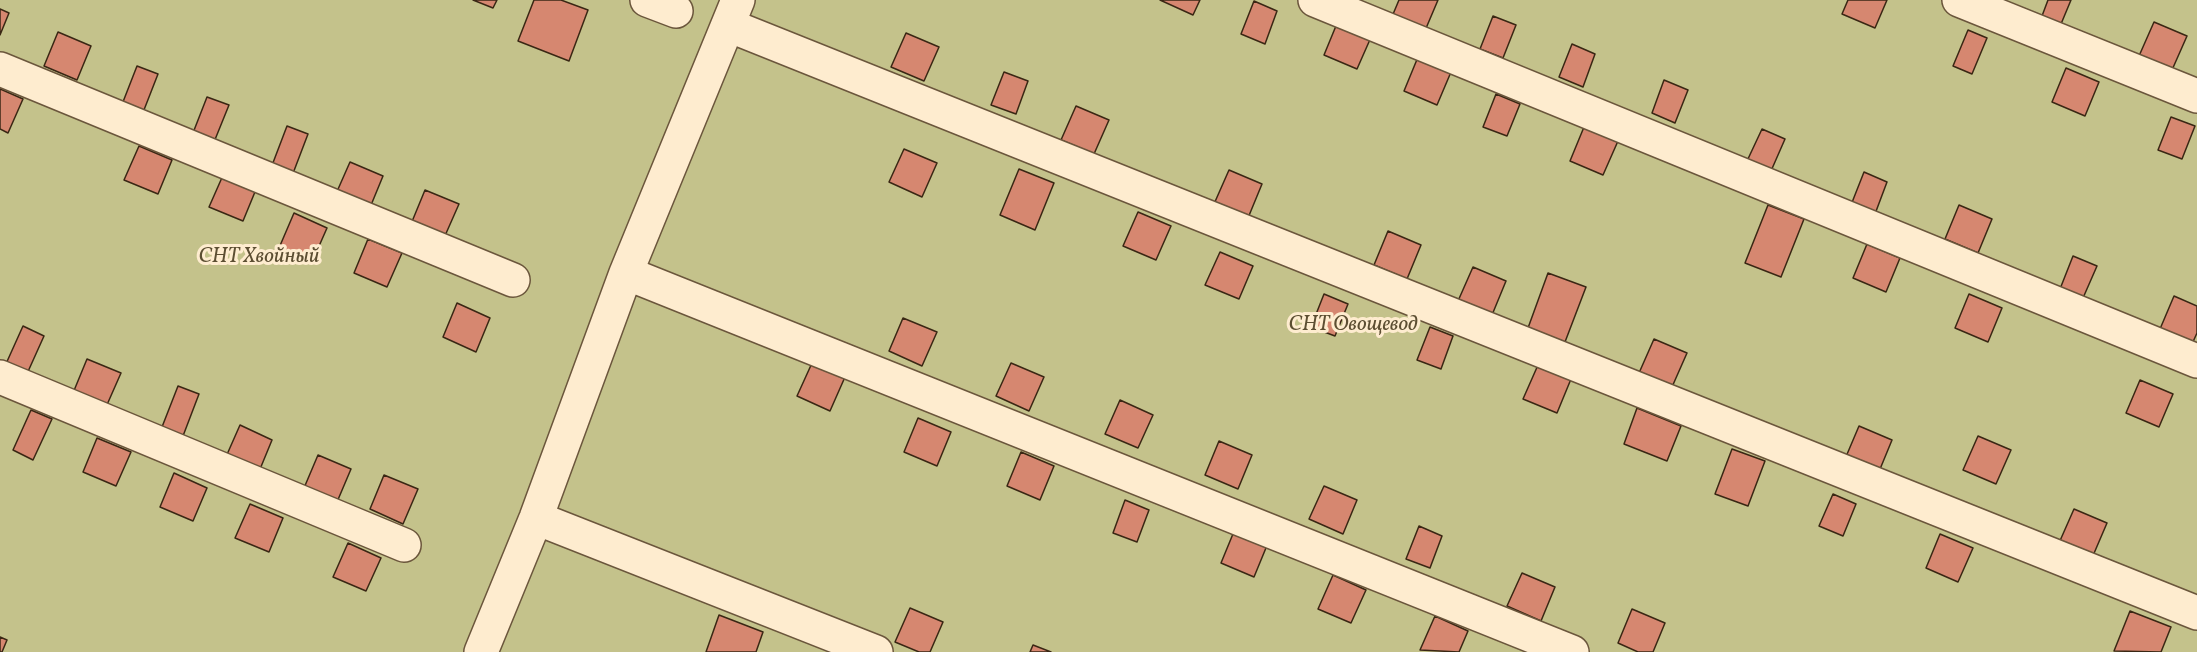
<!DOCTYPE html>
<html>
<head>
<meta charset="utf-8">
<style>
  body { margin:0 }
  canvas { display:block; background:#fee1b5 }
</style>
</head>
<body>
<canvas width="2197" height="652"></canvas>
<script>
const g = document.querySelector('canvas').getContext('2d');
g.lineJoin = 'round';
function fill(path, color) { g.fillStyle = color; g.fill(path, 'evenodd'); }
function strokePath(path, color, width, dash) { g.strokeStyle = color; g.lineWidth = width; g.lineCap = dash ? 'butt' : 'round'; g.setLineDash(dash || []); g.stroke(path); }
function label(font, color, halo, rows, align = 'center') {
  g.font = font + ' Vollkorn,serif'; g.lineWidth = 6; g.setLineDash([]); g.textBaseline = 'middle'; g.strokeStyle = halo; g.fillStyle = color; for (const [text, x, y, turn = 0] of rows) {
    g.save(); g.translate(x, y); g.rotate((+turn || 0) * Math.PI / 180); g.textAlign = isNaN(turn) ? turn : align; if (halo) g.strokeText(text, 0, 0); g.fillText(text, 0, 0); g.restore();
  }
}
const green = new Path2D(`
  M0 0H2197V652H0Z`);
const building = new Path2D(`
  M473 0H497L493 8Z
  M534 0H561L588 10 569 61 518 41Z
  M1160 0H1200L1193 15Z
  M1399 0H1438L1424 33 1391 19Z
  M1848 0H1887L1875 28 1842 14Z
  M2048 0H2071L2061 24 2042 16Z
  M1254 1 1277 11 1265 44 1241 34Z
  M0 9 9 13 0 35Z
  M1493 16 1516 25 1503 58 1480 49Z
  M1338 21 1372 35 1357 69 1324 55Z
  M2154 22 2187 36 2172 70 2139 56Z
  M1968 30 1987 38 1972 74 1953 66Z
  M58 32 91 46 77 80 44 66Z
  M906 33 939 47 924 81 891 67Z
  M1572 44 1595 54 1583 87 1559 77Z
  M1418 57 1451 72 1437 105 1404 91Z
  M137 66 158 74 142 115 121 107Z
  M2066 68 2099 82 2085 116 2052 102Z
  M1004 72 1028 81 1016 114 991 105Z
  M1664 80 1688 90 1675 123 1652 113Z
  M0 89 23 99 8 133 0 129Z
  M1496 94 1520 104 1507 136 1483 127Z
  M207 97 229 105 212 147 191 138Z
  M1076 106 1109 120 1094 154 1061 140Z
  M2171 117 2195 126 2182 159 2158 150Z
  M287 126 308 134 292 176 271 168Z
  M1584 127 1618 141 1603 175 1570 161Z
  M1762 129 1785 139 1771 171 1747 161Z
  M139 146 172 160 158 194 124 180Z
  M904 149 937 163 922 197 889 182Z
  M350 162 383 176 369 210 335 196Z
  M1019 169 1054 183 1035 230 1000 215Z
  M1229 170 1262 184 1248 218 1214 204Z
  M1864 172 1887 182 1875 214 1851 205Z
  M224 173 257 187 243 221 209 207Z
  M425 190 459 204 444 238 411 224Z
  M1768 205 1804 219 1781 277 1745 263Z
  M1959 205 1992 219 1978 253 1945 239Z
  M1138 212 1171 226 1156 260 1123 246Z
  M294 213 327 228 312 262 279 248Z
  M1388 231 1421 245 1407 279 1374 265Z
  M368 239 402 253 387 287 354 273Z
  M1867 244 1900 258 1886 292 1853 278Z
  M1220 252 1253 266 1239 299 1205 285Z
  M2073 256 2097 266 2083 298 2060 289Z
  M1473 267 1506 281 1492 315 1458 301Z
  M1548 273 1586 287 1565 342 1528 328Z
  M1324 294 1348 304 1335 336 1311 327Z
  M1969 294 2002 308 1988 342 1955 328Z
  M2174 296 2197 306V333L2192 344 2160 329Z
  M457 303 490 318 476 352 443 337Z
  M903 318 937 332 922 366 889 351Z
  M23 326 44 336 26 376 5 366Z
  M1430 327 1453 336 1441 369 1417 360Z
  M1654 339 1687 353 1672 387 1639 373Z
  M87 359 121 373 106 407 73 393Z
  M812 363 845 377 830 411 797 396Z
  M1011 363 1044 377 1029 411 996 396Z
  M1538 365 1571 379 1557 413 1523 399Z
  M2140 380 2173 394 2159 427 2126 413Z
  M178 386 199 394 183 436 162 427Z
  M1120 400 1153 415 1138 448 1105 434Z
  M1637 408 1681 426 1667 461 1624 444Z
  M31 410 52 419 33 460 13 450Z
  M918 418 951 432 937 466 904 452Z
  M240 425 272 440 258 474 225 459Z
  M1859 426 1892 440 1878 474 1845 459Z
  M1978 436 2011 450 1996 484 1963 470Z
  M97 438 131 452 116 486 83 472Z
  M1219 441 1252 455 1238 489 1205 475Z
  M1732 449 1765 461 1748 506 1715 494Z
  M1021 452 1054 466 1040 500 1007 486Z
  M318 455 351 469 337 502 304 488Z
  M174 473 207 488 193 521 160 507Z
  M384 475 418 489 403 524 370 509Z
  M1324 486 1357 500 1343 534 1309 519Z
  M1833 494 1856 504 1843 536 1819 526Z
  M1125 500 1149 510 1137 542 1113 533Z
  M250 504 283 518 269 552 235 538Z
  M2074 509 2107 523 2092 558 2059 543Z
  M1419 526 1442 536 1430 568 1406 559Z
  M1235 529 1268 543 1254 577 1221 563Z
  M1940 534 1973 548 1958 582 1926 568Z
  M348 543 381 558 366 591 333 577Z
  M1522 573 1555 587 1541 621 1507 606Z
  M1333 575 1366 590 1351 623 1318 609Z
  M910 608 943 622 930 652H919L895 642Z
  M1632 609 1665 623 1653 652H1638L1618 643Z
  M2130 611 2171 627 2161 652 2114 651Z
  M719 615 763 632 756 652H706Z
  M1435 616 1468 631 1459 652 1420 650Z
  M0 637 7 640 2 652H0Z
  M1033 645 1051 652H1030Z`);
const minor = new Path2D(`
  M647 0 676 11
  M1315 0 2197 361
  M1959 0 2197 96
  M728 25 2197 613
  M0 69 513 280
  M626 273 1572 652
  M0 377 404 545
  M536 518 876 652
  M481 652 536 518 626 273 738 0`);
const parkNames = [
  ["СНТ Хвойный",259,258],
  ["СНТ Овощевод",1353,326]
];
fill(green, '#c4c28b');
fill(building, '#d68770');
strokePath(building, '#3a2714', 1.5);
strokePath(minor, '#6b563c', 36);
strokePath(minor, '#feeccf', 33);
label('italic 21px', '#5c4e32', '#feeccf', parkNames);
</script>
</body>
</html>
